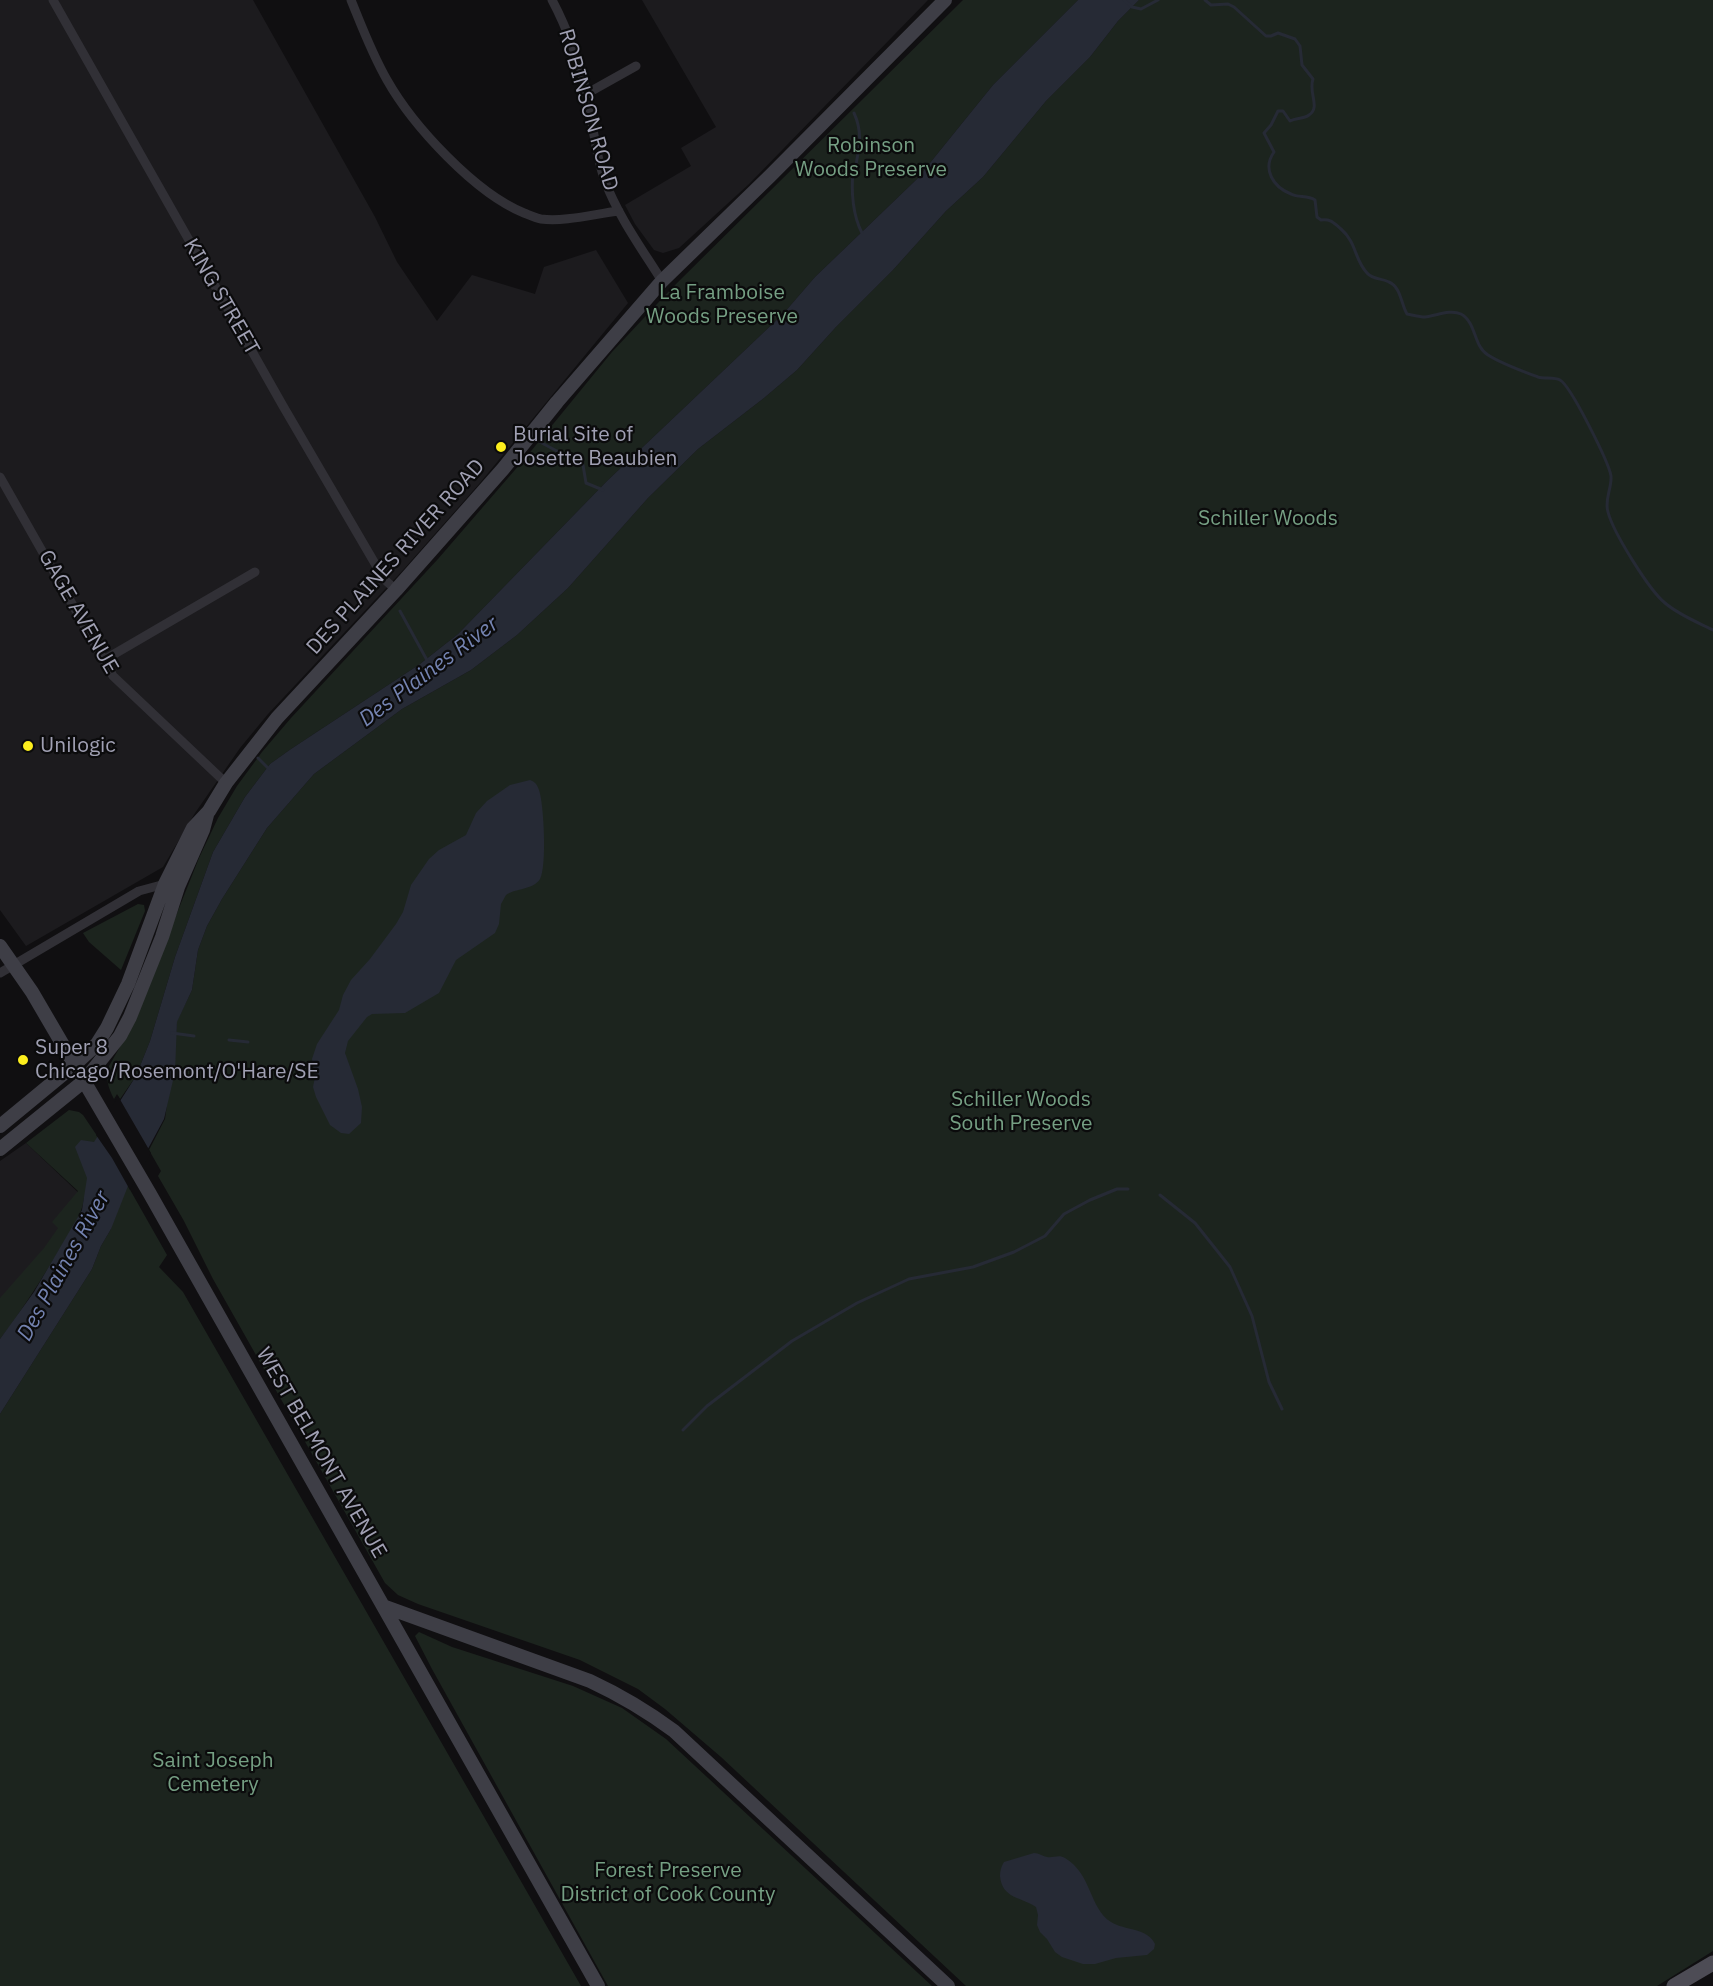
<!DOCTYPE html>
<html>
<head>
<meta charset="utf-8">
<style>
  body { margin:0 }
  canvas { display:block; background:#100f11 }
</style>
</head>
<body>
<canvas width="1713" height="1986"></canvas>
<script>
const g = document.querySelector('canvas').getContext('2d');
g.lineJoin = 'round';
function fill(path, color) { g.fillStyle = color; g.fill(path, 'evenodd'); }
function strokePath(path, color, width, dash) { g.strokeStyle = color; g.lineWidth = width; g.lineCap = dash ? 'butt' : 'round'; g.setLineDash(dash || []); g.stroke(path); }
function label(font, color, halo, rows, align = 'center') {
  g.font = font + ' "IBM Plex Sans",sans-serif'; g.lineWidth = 4.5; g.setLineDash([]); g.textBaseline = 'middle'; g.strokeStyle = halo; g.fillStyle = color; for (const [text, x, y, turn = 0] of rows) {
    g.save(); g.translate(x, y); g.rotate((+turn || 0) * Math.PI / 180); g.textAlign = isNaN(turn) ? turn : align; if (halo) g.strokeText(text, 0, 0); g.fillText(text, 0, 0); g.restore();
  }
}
const built = new Path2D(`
  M0 0H253L375 217 397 262 437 321 472 275 535 294 544 267 596 250 628 303 479 484 403 570 268 714 240 748 195 813 163 867 26 946 0 910Z
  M642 0H928L749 184 679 248 663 253 654 250 635 224 625 205 691 166 681 148 716 127Z
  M26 1143 84 1198 0 1339V1161Z`);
const green = new Path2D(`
  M963 0H1078L993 85 917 179 815 277 783 314 607 481 458 634 420 664 291 749 270 764 245 797 213 852 175 957 150 1041 136 1076 120 1099 117 1094 114 1099C108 1087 105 1078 109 1066L132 1026 199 858 218 818 237 786 262 752 291 718 438 559 527 456 612 352 672 288Z
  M1139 0H1713V1951L1657 1986H966L721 1757 665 1709 638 1689 580 1660 418 1604 398 1595 385 1583 213 1279 184 1221 158 1176 161 1171 149 1150 165 1119 175 1047 177 1021 192 990 198 950 207 926 222 899 267 828 314 774 402 709 471 670 517 635 568 588 648 498 698 449 764 398 797 370 836 327 893 270 946 211 983 177 1046 101 1090 57 1118 21Z
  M138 904 144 905 145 911 121 970 89 942 83 933Z
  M69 1110 79 1112 83 1115 112 1158 167 1255 159 1267 183 1292 581 1986H0V1414L92 1269 101 1246 111 1229 84 1198C82 1216 71 1230 62 1245 43 1277 23 1309 0 1339V1298L44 1248 58 1228 52 1222 78 1191 26 1143Z
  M419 1632 452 1647 573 1686 622 1708 666 1739 932 1986H608L432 1669 415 1636Z`);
const water = new Path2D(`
  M1078 0H1139L1118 21 1090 57 1046 101 983 177 946 211 893 270 836 327 797 370 764 398 698 449 648 498 568 588 517 635 471 670 402 709 314 774 267 828 222 899 207 926 198 950 192 990 177 1022 175 1072 164 1119 128 1186 111 1229 101 1246 92 1269 0 1414V1339L34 1292 82 1210 87 1178 75 1147 81 1140 94 1142 136 1076 150 1041 175 957 213 852 245 797 270 764 291 749 420 664 458 634 607 481 783 314 815 277 917 179 993 85Z
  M530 780C535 782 537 784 539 790 544 804 547 867 540 879 533 890 516 888 506 895L501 904 499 924 495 933 456 960 439 993 405 1013 372 1014 367 1017 348 1041 345 1053 358 1089 362 1107 361 1123 349 1134 341 1133 330 1125 316 1097 313 1087 315 1077 312 1059 317 1044 339 1010 343 995 351 980 370 959 396 924 403 912 411 885 429 859 439 850 466 835 476 813 487 801 510 785Z
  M1034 1853C1039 1853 1042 1856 1047 1857 1054 1858 1059 1854 1065 1858 1092 1874 1089 1908 1111 1922 1125 1931 1147 1927 1155 1944L1154 1949 1147 1955 1116 1958 1095 1964H1083L1062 1957 1055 1952 1047 1939 1040 1932 1037 1925 1038 1915 1036 1907C1022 1897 1002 1899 1000 1876 1000 1871 1001 1867 1004 1862Z`);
const pier = new Path2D(`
  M118 1096 151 1153 130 1190 112 1158 96 1135Z`);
const stream = new Path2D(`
  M1124 0 1132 7 1141 9 1158 0
  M1205 0 1211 5 1228 4 1234 7 1266 36H1271L1278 33 1295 39 1300 46 1302 65 1313 79C1308 93 1321 107 1309 115 1304 119 1296 118 1290 121L1283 111H1278L1271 125 1264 133 1274 152C1262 169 1273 187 1291 194 1299 198 1307 195 1315 200L1317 217 1321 220C1331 219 1333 222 1341 229 1357 243 1354 259 1367 273 1373 280 1382 278 1389 282 1401 287 1401 304 1407 314 1413 315 1419 317 1425 317 1436 316 1450 309 1461 314 1477 323 1473 346 1488 355 1502 364 1522 371 1538 377 1545 379 1554 377 1560 380 1571 386 1609 463 1611 476 1612 488 1604 500 1608 512 1613 532 1649 590 1665 603 1679 615 1697 622 1713 630
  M854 113C861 128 861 143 857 159 857 164 854 168 853 173 851 192 853 216 862 233
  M540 442 583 465 586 483 603 490
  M400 611 428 662
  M258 758 269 769
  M172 1033 194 1036
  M229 1040 248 1042
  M1160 1195 1195 1223 1230 1267 1252 1316 1269 1382 1282 1409
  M683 1430 707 1406 792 1341 857 1303 909 1279 973 1267 1014 1252 1045 1236 1064 1214 1090 1200 1117 1189H1128`);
const minor = new Path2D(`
  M53 0 283 406 384 579 396 590
  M351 0C362 27 372 54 387 80 413 126 475 193 524 213 529 215 535 218 541 219 565 222 594 214 619 211
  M552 0C568 30 579 62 587 95 593 123 595 154 605 181 618 216 642 249 662 281
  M586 94 636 66
  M0 477 113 676 226 783
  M104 660 255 572
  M0 973 139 891 165 884`);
const secondary = new Path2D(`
  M0 946 32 992 150 1194 598 1986
  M0 1126 74 1065 97 1044 107 1028 128 984 165 884 193 828 209 811 226 783 277 718 396 590 503 469 557 402 662 281 770 176 945 0
  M0 1149 84 1081 120 1036 130 1017 162 937 178 887 203 830 207 815
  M383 1606 590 1681C620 1695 647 1711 674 1731L948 1986`);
const primary = new Path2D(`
  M1674 1986 1713 1963`);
const markers = [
  [501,447,6,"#fcee1d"],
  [28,746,6,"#fcee1d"],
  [23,1060,6,"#fcee1d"]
];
const streetNames = [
  ["ROBINSON ROAD",588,110,74],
  ["KING STREET",221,297,60],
  ["DES PLAINES RIVER ROAD",396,557,-48],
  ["GAGE AVENUE",78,612,60],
  ["WEST BELMONT AVENUE",321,1453,60]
];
const parkNames = [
  ["Robinson",871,146],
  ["Woods Preserve",871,170],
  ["La Framboise",722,293],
  ["Woods Preserve",722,317],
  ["Schiller Woods",1268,519],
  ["Schiller Woods",1021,1100],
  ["South Preserve",1021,1124],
  ["Saint Joseph",213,1761],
  ["Cemetery",213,1785],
  ["Forest Preserve",668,1871],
  ["District of Cook County",668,1895]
];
const poiNames = [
  ["Burial Site of",513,435],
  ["Josette Beaubien",513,459],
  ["Unilogic",40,746],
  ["Super 8",35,1048],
  ["Chicago/Rosemont/O'Hare/SE",35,1072]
];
const waterNames = [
  ["Des Plaines River",429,672,-37],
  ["Des Plaines River",64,1266,-61]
];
fill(built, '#1c1b1e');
fill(green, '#1c241e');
fill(water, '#262a35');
fill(pier, '#100f11');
strokePath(stream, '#262a35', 3);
strokePath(minor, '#313036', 9);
strokePath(secondary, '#3e3e46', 14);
strokePath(primary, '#4d4c55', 15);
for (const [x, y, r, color] of markers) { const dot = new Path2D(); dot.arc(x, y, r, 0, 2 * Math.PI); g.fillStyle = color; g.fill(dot); strokePath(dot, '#0b0b0c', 2); }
label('21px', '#a0a0b3', '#0b0b0c', streetNames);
label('21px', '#759f83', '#0b0b0c', parkNames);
label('21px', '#a0a0b3', '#0b0b0c', poiNames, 'left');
label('italic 22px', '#7483b1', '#0b0b0c', waterNames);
</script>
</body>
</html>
